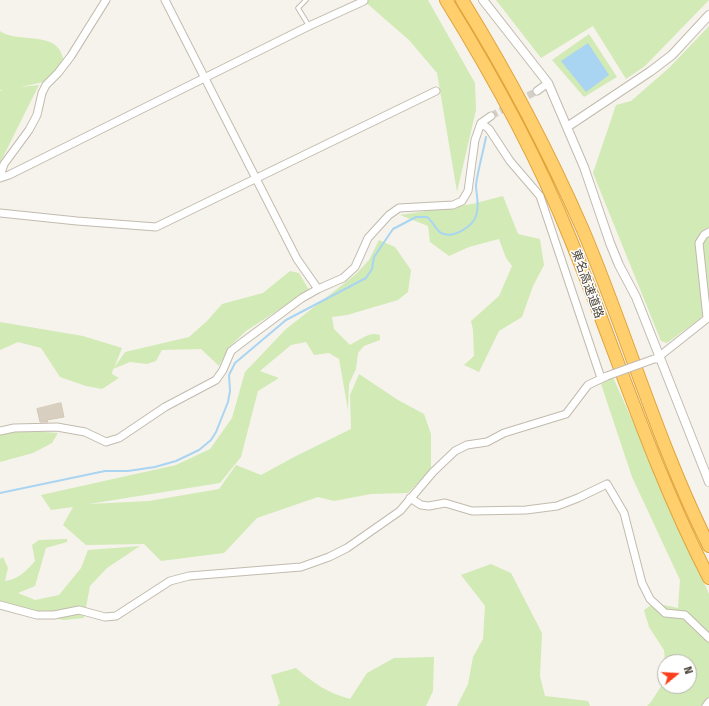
<!DOCTYPE html>
<html>
<head>
<meta charset="utf-8">
<style>
  body { margin:0 }
  #map { position:relative; width:709px; height:706px; overflow:hidden; background:#f6f3ec; font-family:"Fira Sans",sans-serif }
  canvas { display:block }
  .north { position:absolute; left:657px; top:654px; width:40px; height:40px; box-sizing:border-box; background:#fff; border:1px solid #b7b4b0; border-radius:50%; rotate:72deg; font-size:11px; font-weight:700; line-height:16px; text-align:center; color:#4b4439 }
  .north::after { content:''; display:block; margin:auto; width:14px; height:18px; background:#fc3f1d; clip-path:polygon(50% 0,100% 100%,50% 72%,0 100%) }
</style>
</head>
<body>
<div id="map">
<canvas width="709" height="706"></canvas>
<div class="north">N</div>
</div>
<script>
const g = document.querySelector('canvas').getContext('2d');
g.lineJoin = 'round';
function fill(path, color) { g.fillStyle = color; g.fill(path, 'evenodd'); }
function strokePath(path, color, width, dash) { g.strokeStyle = color; g.lineWidth = width; g.lineCap = dash ? 'butt' : 'round'; g.setLineDash(dash || []); g.stroke(path); }
function label(font, color, halo, rows, align = 'center') {
  g.font = font + ' "Fira Sans","Noto Sans JP",sans-serif'; g.lineWidth = 3; g.setLineDash([]); g.textBaseline = 'middle'; g.strokeStyle = halo; g.fillStyle = color; for (const [text, x, y, turn = 0] of rows) {
    g.save(); g.translate(x, y); g.rotate((+turn || 0) * Math.PI / 180); g.textAlign = isNaN(turn) ? turn : align; if (halo) g.strokeText(text, 0, 0); g.fillText(text, 0, 0); g.restore();
  }
}
const green = new Path2D(`
  M363 0H428L475 83 476 110 457 192 437 73 409 40Z
  M496 0H709L645 66 626 79 593 26 541 58Z
  M709 26V312L667 343 661 341 593 173 616 105 631 101 669 68Z
  M0 31C13 42 48 33 59 49 61 52 63 57 64 61L44 82 20 87 39 85 0 163V91L3 90H0Z
  M589 34 617 77 584 97 552 60Z
  M503 196 518 234 540 239 544 265 533 286 522 317 499 331 479 372 464 365 474 356 473 330 471 321 499 296 512 266 506 258 499 239 469 247 449 256 430 242 428 226 400 215 472 204Z
  M379 240 395 247 411 270 408 292 398 300 347 315 332 317 334 329 350 345C360 340 369 331 380 335V340L364 346 358 353 356 369 349 384 348 410 339 359 329 353 314 355 306 342 291 345 260 371 279 378 258 391 241 457 220 483 89 504 149 501 219 489 236 465 261 475 296 456 351 429 350 395 359 374 398 400 424 414 431 434V469L408 493 371 494 334 501 318 497 257 518 224 553 161 561 144 544 86 545 63 525 73 507 51 510 41 495 176 465 210 449 232 418 245 372 286 329 356 274 369 260Z
  M290 271 299 273 309 290 246 331 229 347 219 366 201 349 162 350 156 361 147 364 130 362 113 369 112 374 119 378 102 389 86 386 60 377 41 348 18 342 0 350V322L83 336 122 348 114 368 125 352 189 337 207 321 222 304 263 293Z
  M613 377 709 594V706H647L651 702 665 680V686H689V662H665L664 650 649 627 644 610 654 603 678 608 680 580 632 477 601 384Z
  M15 430 58 433 52 443 33 453 0 462V434Z
  M67 539V542L46 548 35 586 18 593 35 600 59 595 81 568 88 550 140 546 107 568 90 586 84 618 64 620 0 609V559L3 557 8 568 5 581C19 579 26 571 35 561L32 545 39 540Z
  M491 564 511 573 542 633 540 676 545 696 588 701 590 706H457L468 684 473 657 483 639 485 606 461 575Z
  M434 657 433 691 426 706H277L280 703 271 675 296 668C313 683 328 693 350 699L367 673 394 658Z`);
const water = new Path2D(`
  M588 43 609 75 586 92 561 61Z`);
const stream = new Path2D(`
  M0 493 105 471H128L155 467 176 461 199 450 211 440 216 432 228 402 230 391 229 375 235 363 286 320 366 278 372 269 374 257 393 229 416 217H427C433 221 435 229 441 233 453 239 472 227 476 216 480 205 476 195 476 185 478 169 483 153 486 137`);
const building = new Path2D(`
  M61 403 64 417 47 420 48 422H40L37 409Z`);
const minorTunnel = new Path2D(`
  M491 116 537 91`);
const service = new Path2D(`
  M306 0 298 8 309 26`);
const minor = new Path2D(`
  M165 0 297 259 318 289
  M537 91 548 83
  M481 123 489 129 510 161 540 196 601 378
  M0 177 4 164 29 130 37 115 42 93 46 85 58 73 71 56 106 0
  M0 178 9 175 309 26 364 1
  M0 213 77 221 156 227 436 91
  M707 318 699 243 704 235 709 232
  M656 359 709 317
  M0 431 14 428 57 427 85 432 106 442 119 438 165 407 216 380 223 370 231 351 244 341 302 298 318 289 343 278 355 267 368 238 389 215 399 208 453 205 462 201 468 191 475 140 481 123 491 116
  M410 498 421 505 429 506 445 503 472 511 526 510 557 506 578 498 607 484 624 513 642 583 650 599 665 613 685 615 709 638
  M0 605 37 615H54L79 610 105 617 116 616 170 581 189 576 301 567 329 557 347 548 400 511 433 472 455 451 467 445 487 442 504 433 566 414 588 385 607 376
  M706 706 709 702`);
const tertiary = new Path2D(`
  M483 0 548 83 584 167 610 243 619 265 636 297 709 482
  M567 127 651 71 672 55 709 15`);
const motorway = new Path2D(`
  M446 0C493 76 536 154 570 238 616 351 652 468 709 578
  M462 0C508 74 548 150 583 230 627 334 658 444 709 546`);
const minorBridge = new Path2D(`
  M607 376 654 359`);
const streetNames = [
  ["東名高速道路",587,284,70]
];
fill(green, '#d2eab5');
fill(water, '#a9d4f2');
strokePath(stream, '#a9d4f2', 2);
fill(building, '#d8cfc1');
strokePath(building, '#d3c7b4', 1);
strokePath(minorTunnel, '#d4d0c8', 7, [7, 3.5]);
strokePath(service, '#c2bbae', 5.5);
strokePath(minor, '#c2bbae', 9);
strokePath(tertiary, '#c2bbae', 10);
strokePath(motorway, '#e0a43c', 14);
strokePath(service, '#fff', 3.5);
strokePath(minor, '#fff', 7);
strokePath(tertiary, '#fff', 8);
strokePath(motorway, '#ffcf6e', 12);
strokePath(minorBridge, '#c2bbae', 9, []);
strokePath(minorBridge, '#fff', 7);
label('12px', '#4b4439', '#fff', streetNames);
</script>
</body>
</html>
